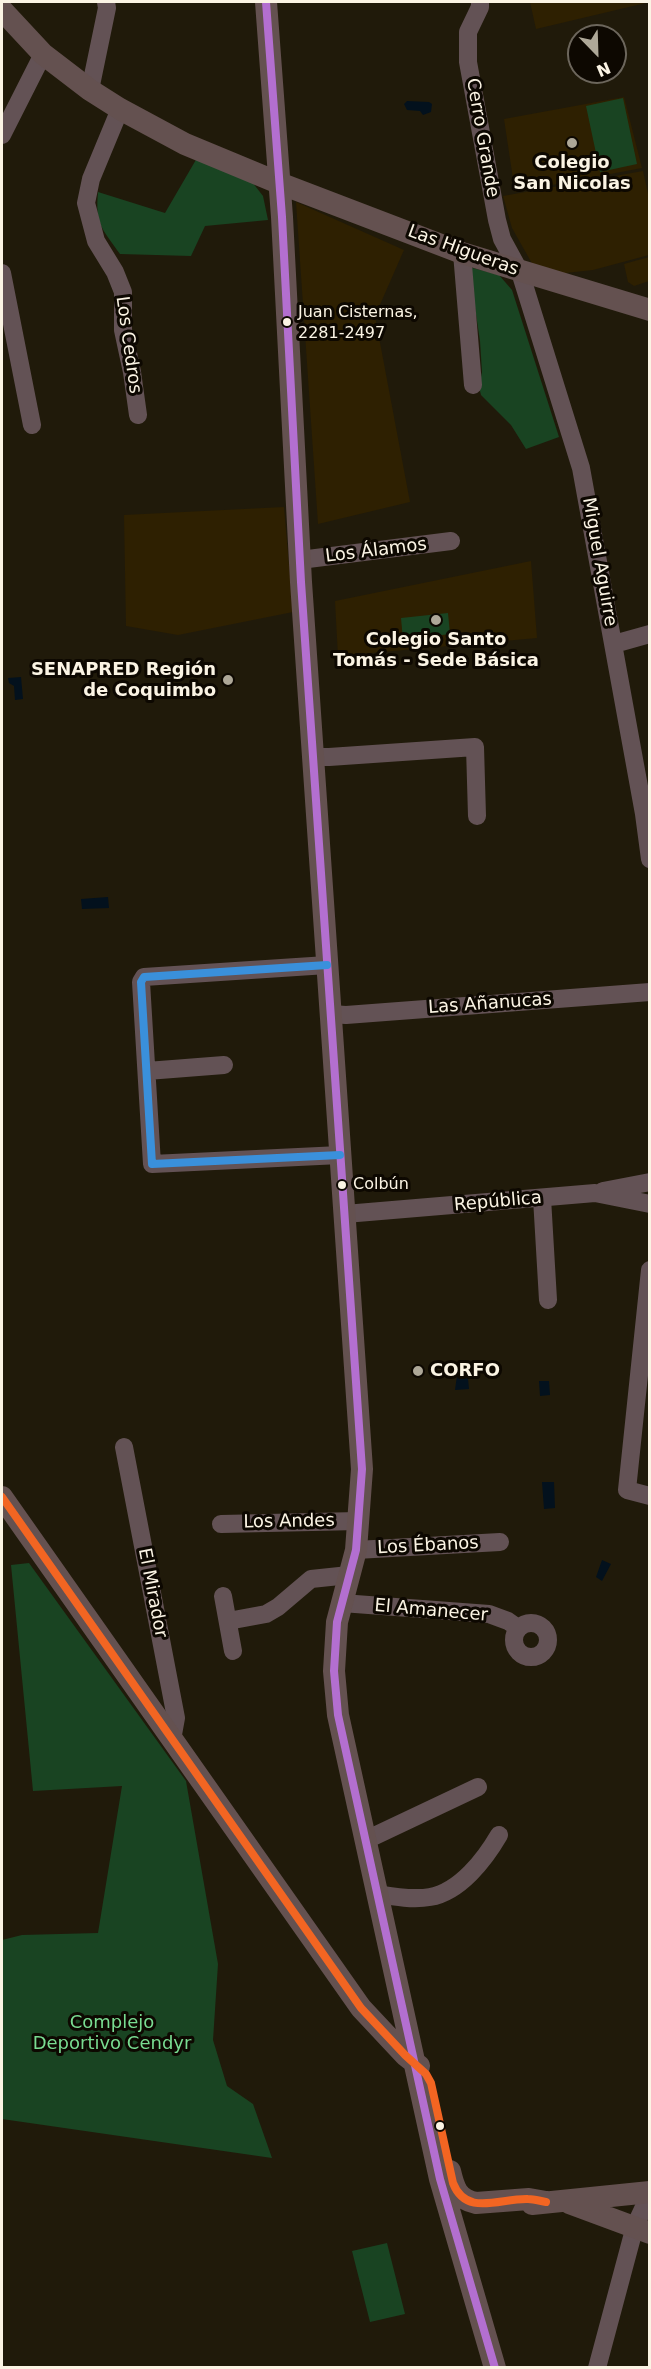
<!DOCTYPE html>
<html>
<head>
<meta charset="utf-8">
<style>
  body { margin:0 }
  #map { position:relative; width:651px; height:2369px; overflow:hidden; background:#201a0a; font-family:"DejaVu Sans",sans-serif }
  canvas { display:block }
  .frame { position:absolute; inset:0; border:3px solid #fbf4e4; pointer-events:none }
  .north { position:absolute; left:567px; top:24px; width:60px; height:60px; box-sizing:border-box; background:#0d0801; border:2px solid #6c665c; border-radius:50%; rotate:157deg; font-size:16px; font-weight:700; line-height:24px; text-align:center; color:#fbf4e4 }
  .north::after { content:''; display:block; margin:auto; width:21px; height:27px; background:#aea898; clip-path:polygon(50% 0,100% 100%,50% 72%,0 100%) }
</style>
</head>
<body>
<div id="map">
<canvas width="651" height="2369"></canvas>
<div class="frame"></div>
<div class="north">N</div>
</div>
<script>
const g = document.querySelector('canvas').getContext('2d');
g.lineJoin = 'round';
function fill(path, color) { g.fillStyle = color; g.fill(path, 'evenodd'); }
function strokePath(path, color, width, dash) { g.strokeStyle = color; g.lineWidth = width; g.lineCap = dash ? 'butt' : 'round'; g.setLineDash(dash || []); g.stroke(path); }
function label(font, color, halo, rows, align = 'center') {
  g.font = font + ' "DejaVu Sans",sans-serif'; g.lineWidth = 6; g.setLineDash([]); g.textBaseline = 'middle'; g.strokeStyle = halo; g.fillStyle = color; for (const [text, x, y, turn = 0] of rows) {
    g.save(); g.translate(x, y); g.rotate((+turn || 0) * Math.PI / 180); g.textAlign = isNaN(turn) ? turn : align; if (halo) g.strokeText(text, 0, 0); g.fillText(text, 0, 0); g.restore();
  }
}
const built = new Path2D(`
  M530 2H650L536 29Z
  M624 97 642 168 515 192 504 119Z
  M643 171 649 198V255L593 270 556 274 534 267 512 228 503 196Z
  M296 202 404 250 375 316 410 502 318 524Z
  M649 257V281L634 286 628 282 624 264Z
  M284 507 293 612 178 635 126 626 124 515Z
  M531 561 537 638 338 656 335 601Z`);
const green = new Path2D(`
  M623 98 637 164 600 172 586 106Z
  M197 158 249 178 263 196 268 220 205 226 191 256 120 254C102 228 95 225 98 192L165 213Z
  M469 267 499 275 512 290 559 437 526 449 511 425 481 395 479 387 482 372 480 341Z
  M448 613 450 634 403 640 401 618Z
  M29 1563 186 1781 218 1964 213 2040 227 2086 253 2104 272 2158 2 2119V1940L22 1935 98 1933 122 1786 33 1791 11 1565Z
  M387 2243 405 2314 370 2322 352 2251Z`);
const water = new Path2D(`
  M407 101 429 102 432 104 431 112 423 115 420 111 407 110 404 104Z
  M21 677 23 699 15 700 14 686 9 683 8 678Z
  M108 897 109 908 82 909 81 899Z
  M458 1368H467L469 1389 455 1390Z
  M539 1381H549L550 1395 540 1396Z
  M554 1482 555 1508 544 1509 542 1482Z
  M602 1560 611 1564 602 1581 596 1577Z`);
const minor = new Path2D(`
  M480 2V7L468 32V62L497 220 502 239 520 272 581 468 644 814 650 859
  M90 90 107 8 106 2
  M120 109 91 179 86 203 96 241 115 272 123 292V330L132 372 138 415
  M2 135 43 54
  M462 253 473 385
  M2 273 32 425
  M300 560 451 541
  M614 644 650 634
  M314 757H329L475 747 477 816
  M327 965 144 977 141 982 152 1164 340 1155
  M331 1014 346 1015 650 992
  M147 1071 224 1065
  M603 1191 650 1182
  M542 1198 548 1300
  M345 1214 595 1193 650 1204
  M650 1270 627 1490 650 1496
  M124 1447 176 1718 172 1740
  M221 1524 358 1521
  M356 1550 500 1542
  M223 1596 233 1651
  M342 1603 489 1614 508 1621 518 1628
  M228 1621 266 1614 278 1607 311 1579 349 1575
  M514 1640a17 17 0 1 1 34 0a17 17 0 1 1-34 0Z
  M366 1840 478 1787
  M378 1894C395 1897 414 1900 430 1897 460 1892 485 1859 499 1835
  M597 2368 635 2226 650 2194`);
const major = new Path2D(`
  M266 2 282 217 301 582 362 1469 356 1550 337 1622 334 1671 338 1715 440 2179 495 2368
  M2 10 43 54 90 90 120 109 185 144 279 183 462 253 650 310
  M2 1497 361 2008 405 2055 419 2066
  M450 2171C454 2188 457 2199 476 2203L529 2199 546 2202
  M569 2203 650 2233
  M532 2204 650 2192`);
const bus1 = new Path2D(`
  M266 2 282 217 301 582 362 1469 356 1550 337 1622 334 1671 338 1715 440 2179 495 2368`);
const bus2 = new Path2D(`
  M327 965 144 977 141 982 152 1164 340 1155`);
const bus3 = new Path2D(`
  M2 1497 361 2008 405 2055 426 2074 431 2083 453 2183C466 2217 500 2198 528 2199 534 2199 540 2201 546 2202`);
const markers = [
  [572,143,6,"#aea898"],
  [287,322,5,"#fbf4e4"],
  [436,620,6,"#aea898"],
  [228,680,6,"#aea898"],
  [342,1185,5,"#fbf4e4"],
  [418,1371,6,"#aea898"],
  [440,2126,5,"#fbf4e4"]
];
const busNames = [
  ["Juan Cisternas,",298,313],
  ["2281-2497",298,334],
  ["Colbún",353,1185]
];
const streetNames = [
  ["Cerro Grande",482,138,80],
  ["Las Higueras",463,251,20],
  ["Los Cedros",128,345,82],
  ["Los Álamos",376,551,-7],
  ["Miguel Aguirre",599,562,80],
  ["Las Añanucas",490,1004,-4],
  ["República",498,1202,-5],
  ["Los Andes",289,1522,-1],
  ["Los Ébanos",428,1546,-3],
  ["El Mirador",152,1593,79],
  ["El Amanecer",431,1611,5]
];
const poiNames = [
  ["Colegio",572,163],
  ["San Nicolas",572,184],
  ["Colegio Santo",436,640],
  ["Tomás - Sede Básica",436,661],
  ["SENAPRED Región",216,670,"right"],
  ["de Coquimbo",216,691,"right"],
  ["CORFO",430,1371,"left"]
];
const parkNames = [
  ["Complejo",112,2023],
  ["Deportivo Cendyr",112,2044]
];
fill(built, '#2e2001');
fill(green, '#194422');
fill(water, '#03111d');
strokePath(minor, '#635255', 18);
strokePath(major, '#645150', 22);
strokePath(bus1, '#b36fd0', 8);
strokePath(bus2, '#3a90db', 8);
strokePath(bus3, '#f26522', 8);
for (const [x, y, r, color] of markers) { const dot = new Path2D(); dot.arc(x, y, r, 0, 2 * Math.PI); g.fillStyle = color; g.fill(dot); strokePath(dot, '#0d0801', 2); }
label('16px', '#fbf4e4', '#0d0801', busNames, 'left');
label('18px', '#fbf4e4', '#0d0801', streetNames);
label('bold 18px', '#fbf4e4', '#0d0801', poiNames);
label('18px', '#79dc91', '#0d0801', parkNames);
</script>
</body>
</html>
